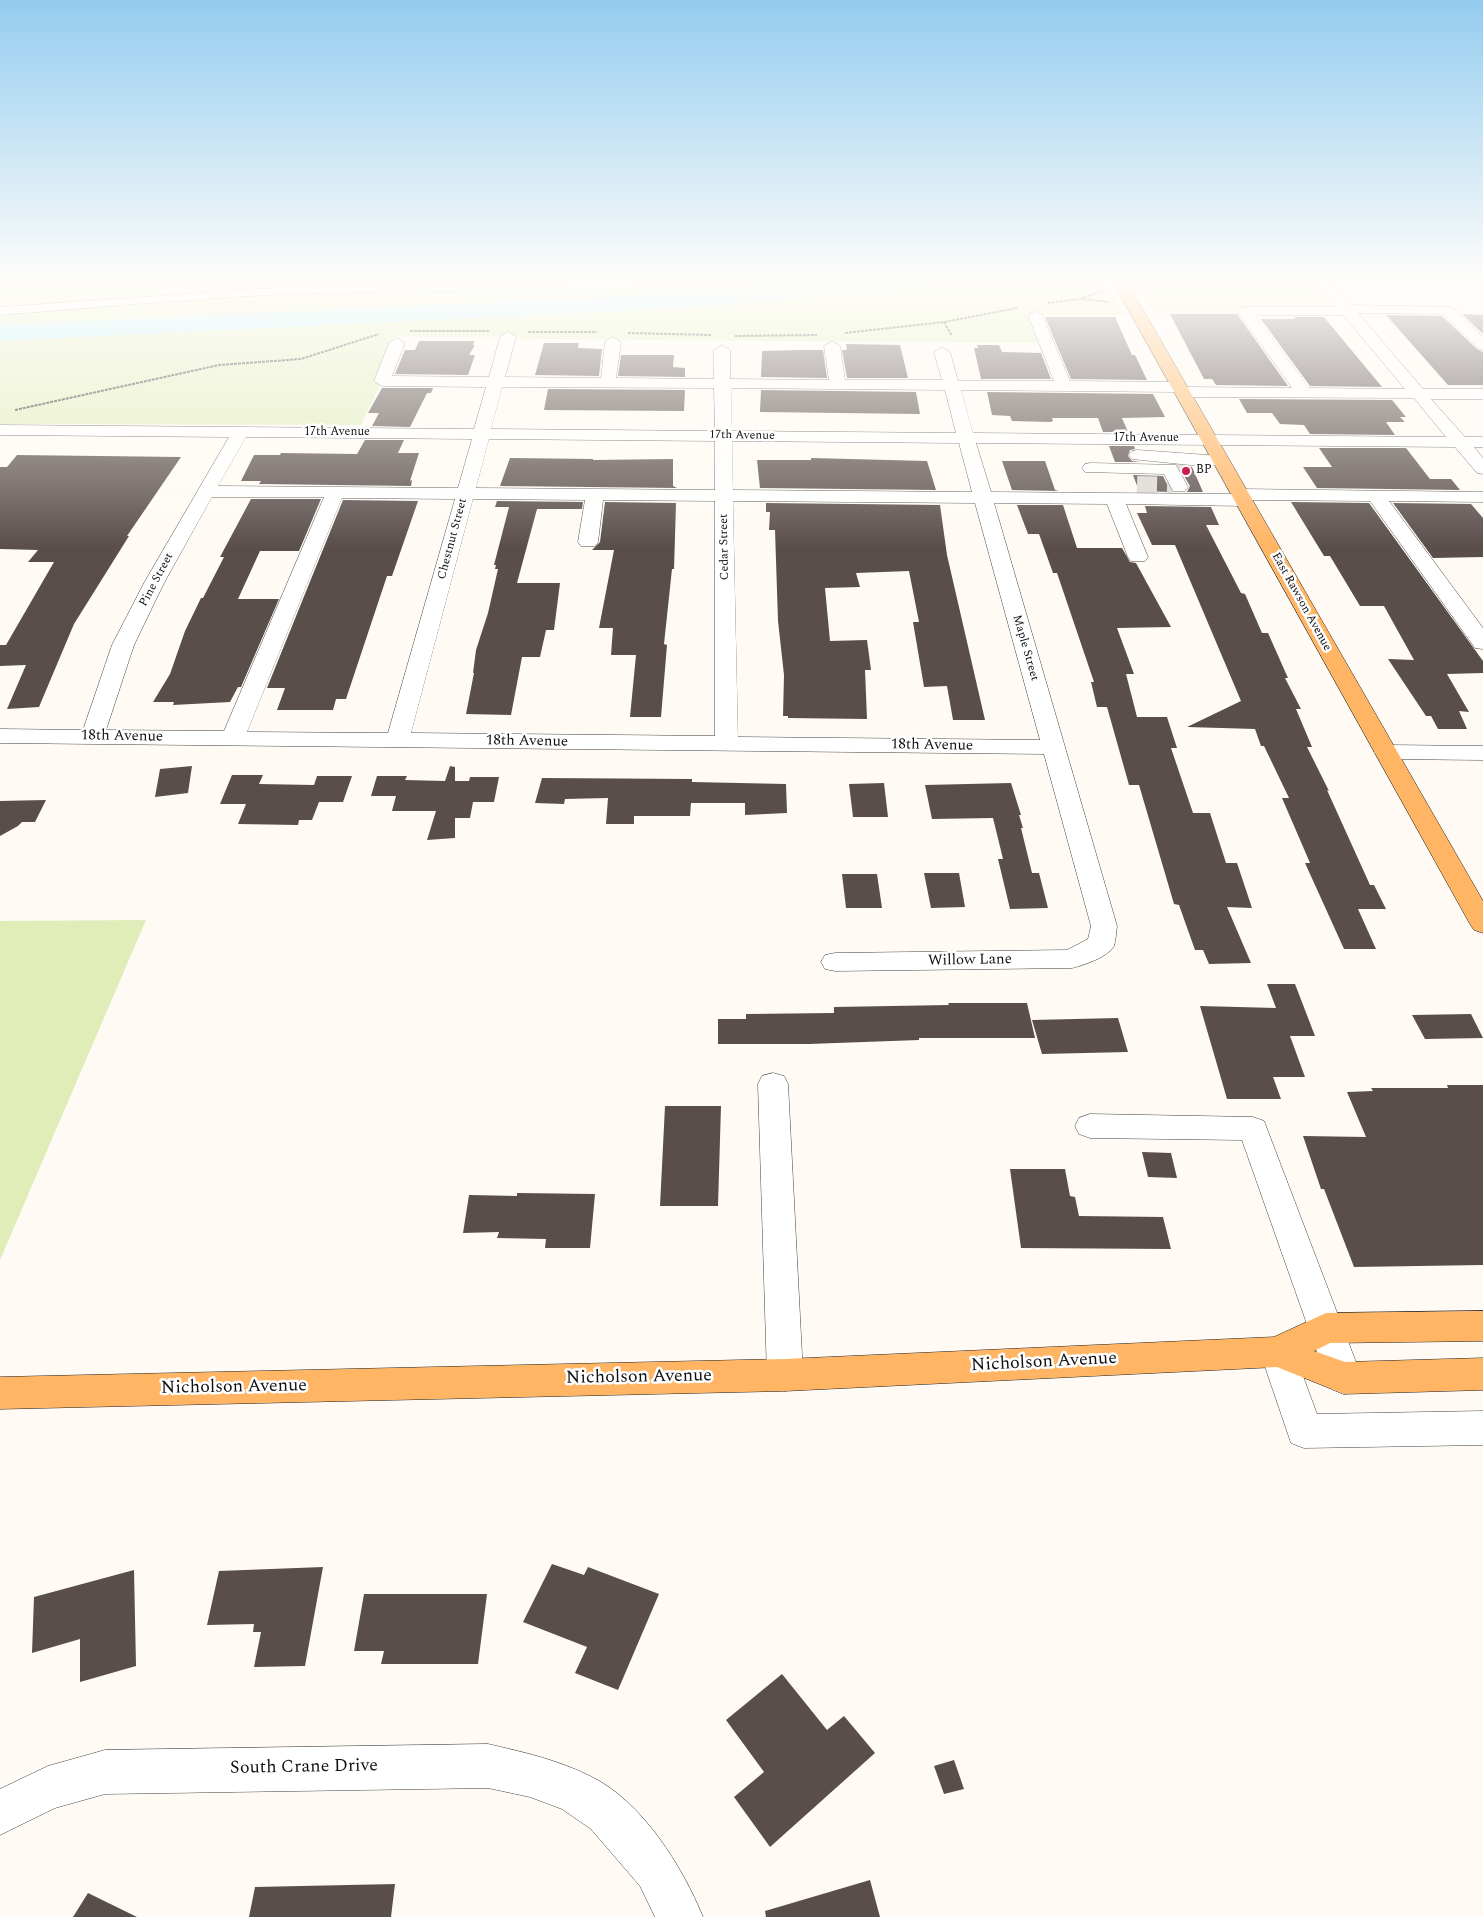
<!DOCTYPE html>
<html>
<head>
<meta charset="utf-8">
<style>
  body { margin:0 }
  canvas { display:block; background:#fffaf3 }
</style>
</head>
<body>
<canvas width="1483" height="1917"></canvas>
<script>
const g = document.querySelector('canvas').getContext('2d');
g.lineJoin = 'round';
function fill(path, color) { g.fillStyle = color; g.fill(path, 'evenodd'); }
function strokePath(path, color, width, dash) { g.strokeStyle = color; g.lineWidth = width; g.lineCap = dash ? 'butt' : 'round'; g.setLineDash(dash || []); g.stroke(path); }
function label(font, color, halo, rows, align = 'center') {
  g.font = font + ' Spectral,serif'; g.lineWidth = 5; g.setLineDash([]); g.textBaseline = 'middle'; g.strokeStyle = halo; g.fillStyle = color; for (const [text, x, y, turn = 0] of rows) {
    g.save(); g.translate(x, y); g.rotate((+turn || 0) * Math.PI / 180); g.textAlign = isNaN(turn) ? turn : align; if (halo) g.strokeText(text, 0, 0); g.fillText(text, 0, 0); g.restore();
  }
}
const green = new Path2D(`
  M126 280H314L307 291H327L334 280H892L701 296 293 314 0 329V282L124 283Z
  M957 280H1105L1125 315H1030L1042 343 519 339 520 337 396 336 376 382 381 383 361 425 0 424V338L705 304 922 285Z
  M1132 280H1310L1334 309 1151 311Z
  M146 920 0 1260V921Z`);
const river = new Path2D(`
  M836 280H930L927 285 918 287 678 308 0 341V325L678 294Z`);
const building = new Path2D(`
  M1170 314H1237L1288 386 1216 385 1212 379H1204Z
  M1462 314 1483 315V334Z
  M1386 315 1442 316 1477 349 1483 352V385H1448Z
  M1045 317H1115L1132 355H1135L1147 380 1071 379Z
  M1294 317H1324L1382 387 1310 386 1261 319H1296Z
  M419 341H474L473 345H475L469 355H475L468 375 395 374 405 350H415Z
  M544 343H579L578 348 602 349 599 376 535 375Z
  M846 344 900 345 908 378H847L842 350H847Z
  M977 345H999L1002 352 1041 353 1051 379H981L974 348H978Z
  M802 350H823L827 378 761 377 762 351Z
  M621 355H674L673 367 685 368V377L618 376Z
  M382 388H433L431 393H427L410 427 372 426 379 413H368Z
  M548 389 685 390 684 411 544 410Z
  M761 390 916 392 920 414 760 412Z
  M987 392 1153 394 1165 417 1122 418 1128 432H1103L1098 418H1052L1053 421 1050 422 1012 421 1010 416 992 415Z
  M1239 399 1392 400 1406 417H1400L1405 422H1386L1395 435 1310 434 1304 425 1280 424 1272 413H1247Z
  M365 440H404L398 453H419L410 481 412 480 411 486 259 484 261 481H241L254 455H280L281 453 357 454Z
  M1109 446H1134L1135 449 1130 450 1128 456 1132 461 1141 462H1115Z
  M1319 448H1406L1430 479H1451L1460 490 1317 488 1303 467H1332Z
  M17 455 181 457 127 536H129L74 624 39 707 7 709 26 665 0 666V645H6L54 562H28L38 550 0 549V467H7Z
  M510 458 593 459V460L673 459V486L677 488 500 486Z
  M811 458 927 461 936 490 760 488 757 460H811Z
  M1002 461H1045L1055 490 1059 491 1012 490Z
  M1178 466 1192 467 1203 492H1187L1190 486Z
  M1133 475 1163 476 1171 492 1139 491Z
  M251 499H321L299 551H260L238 599H279L241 687H238L230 702 173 705 174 702H153L170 674 185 631 201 598H203L224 557H220Z
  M343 500 418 501 392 576H387L346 699H336L333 710H277L285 688H267Z
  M497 501 583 502 582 509H537L517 583H560L554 630H546L540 657H522L511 715 466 714 474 673H473L476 650 488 613 498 569H495L496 565H494L509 507H495Z
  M605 502 676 503 674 569H672L664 644 667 645 661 717H630L636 655H611L613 628H599L614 550H592L600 542Z
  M1291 502 1369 503 1483 661V673L1447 674 1469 712 1459 711 1467 729H1438L1431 716H1426L1388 659 1414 660 1384 606H1360L1330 556H1324Z
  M766 503 940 505 947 555 985 720H953L947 686 924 687 913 622H919L909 571 856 573 860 587 825 588 830 641 867 640 871 670H865L867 719 788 718V716H783L784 675 778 621 775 530H769L770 512H766Z
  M1393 503 1471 504 1483 518V557L1433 558Z
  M1017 505H1063L1077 548H1122L1130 562 1136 563 1171 627 1117 628 1134 674H1126L1137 717H1167L1177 748H1171L1193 813H1210L1226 863H1237L1252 908 1227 907 1251 963 1209 964 1203 950H1195L1179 905 1174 904 1139 785H1129L1107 707H1097L1091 682H1094L1057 573H1053L1039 534H1028Z
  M1145 506 1211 507 1219 525H1206L1241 593 1245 594 1262 633H1268L1288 678H1285L1301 709H1296L1312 747H1307L1329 791 1327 790 1370 885H1374L1386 909H1358L1376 949H1344L1305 863H1310L1282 798H1289L1264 746H1261L1255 729 1187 727 1241 701 1175 545H1152L1137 513H1147Z
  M192 766 188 793 155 797 160 769Z
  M450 766 455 767V781H469L470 777H499L494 802H473L470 818H455V838L427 840 436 811H392L396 796H371L377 776H407L405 780 445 781Z
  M232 775H263L259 784 314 785 317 776H352L343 802H319L312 820H299L298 825 238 824 246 804H220Z
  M542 778 692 779V782L786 784 787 813 745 815V803H691L690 816H634V824H606L608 798 565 799 564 804 535 803Z
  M884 783 888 817H853L849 784Z
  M1011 783 1021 815H1019L1023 828H1021L1032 873H1039L1048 908 1010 909 998 859H1003L993 818 932 819 925 785Z
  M46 800 35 822H22L18 826 0 836V801Z
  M924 873H959L965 907 931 908Z
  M842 874H877L882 908H846Z
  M1267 984H1295L1315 1036H1290L1305 1077H1273L1281 1099H1227L1200 1006 1276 1008Z
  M948 1003H1027L1035 1038H919V1040L809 1044H718V1019H746V1014L834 1013V1007L949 1005Z
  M1471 1014 1483 1038 1425 1039 1412 1015Z
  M1118 1018 1128 1052 1042 1054 1032 1020Z
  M1447 1085H1483V1265L1354 1267 1324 1189H1321L1303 1136 1366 1137 1347 1092 1373 1091 1371 1088H1448Z
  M665 1106H721L718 1206H660Z
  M1142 1152 1171 1153 1177 1178 1148 1177Z
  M1010 1169H1065L1070 1196 1075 1197 1079 1216 1163 1217 1171 1249 1021 1248Z
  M517 1193 595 1194 590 1248H545L546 1239 497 1238 499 1232 463 1233 469 1195 517 1196Z
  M552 1564 584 1575 588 1567 659 1594 618 1690 575 1673 587 1647 523 1622Z
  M323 1567 305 1666 254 1667 261 1632H253L254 1624 207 1625 219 1571Z
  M134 1570 136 1666 80 1682V1639L32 1653 34 1597Z
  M364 1594H487L478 1664H381L384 1651H354Z
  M782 1674 827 1730 844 1716 875 1753 770 1847 734 1797 764 1772 726 1720Z
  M954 1760 964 1789 944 1794 934 1766Z
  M870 1880 880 1917H766L765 1911Z
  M395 1884 391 1917H249L255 1887Z
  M88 1893 137 1917H73Z`);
const minorTunnelFar1 = new Path2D(`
  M1173 469H1192`);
const minorTunnel = new Path2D(`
  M1137 486 1173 487`);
const path = new Path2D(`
  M1083 299 1109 302
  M1048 303 1080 299 1103 291
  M944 322 952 336
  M410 331H489
  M528 332H597
  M628 333 712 335
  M845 333 944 322 1017 308
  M735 336 817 335
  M15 410 219 365 301 359 379 334`);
const minor = new Path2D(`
  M646 280H727L720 284C587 292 453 290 320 293 213 296 106 307 0 315V307L319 285Z
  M1314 280H1328L1350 305 1452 307 1483 337V350L1478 348 1443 314 1358 313 1423 389H1483V399H1431L1465 437H1483V447H1474L1483 458V474L1477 473 1455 447 976 443 991 492 1231 494 1234 490 1240 489 1483 492V502L1389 501 1483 628V649L1475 648 1370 501 1252 500 1249 504 1243 506 1126 504 1148 557 1145 561H1131L1128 557 1107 504 994 503 1117 926C1116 932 1116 940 1114 946 1108 957 1084 965 1072 968L835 971 825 969 821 962 825 955 835 953 1067 950 1088 939 1091 926 1044 754 0 743V729L83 730 112 645 144 583 229 437 0 435V425L474 429 486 387 382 386 374 381 389 343 397 338 405 343 392 376 489 377 500 337 508 332 516 337 505 377 601 378 605 342 613 337 621 342 616 378 714 379V350L722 345 730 350V379L829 380 824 346 832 341 840 346 845 380H942L934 352 942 347 950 352 958 381H1054L1028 315 1035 311 1042 315 1070 381 1179 382 1185 384 1187 387 1292 388 1237 311 1244 307H1336ZM1255 315H1343L1405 389 1309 388ZM502 387 714 388 715 431 491 429ZM731 388 945 390 956 433 732 431ZM961 390 1174 392 1176 395 1182 397 1414 398 1446 437 973 433ZM246 437 472 439 458 488 218 486ZM489 439 715 441V490L476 488ZM732 441 959 443 972 492 733 490ZM212 497H324L224 731 106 730 134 645 164 583ZM342 498 455 499 388 733 247 732ZM473 499 585 500 578 542 581 546H595L598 542 603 500 715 501V736L411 733ZM733 501 975 503 1040 740 738 737Z
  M1138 450 1221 456 1227 457 1230 461 1227 465 1200 466 1132 459 1129 455 1132 451Z
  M1091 463 1176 465 1188 487 1185 491H1173L1164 474 1085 472 1082 468 1085 464Z
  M1386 745 1483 746V760L1386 759 1378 757 1374 752 1378 747Z
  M773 1073 784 1076 788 1084 803 1375 798 1386 785 1391 772 1386 767 1375 758 1084 762 1076Z
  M1090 1114 1253 1117 1264 1121 1362 1378 1357 1389 1344 1394 1331 1389 1326 1378 1242 1140 1090 1138 1079 1134 1075 1126 1079 1118Z
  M1278 1337 1290 1341 1317 1414 1483 1411V1445L1304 1448 1291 1443 1260 1352 1266 1341Z
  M488 1744C523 1752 558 1760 590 1776 642 1801 682 1866 703 1917H655L640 1886 591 1829 562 1809 530 1797 488 1788 105 1794 55 1808 0 1835V1789L48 1766 105 1750Z`);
const major = new Path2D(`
  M1112 280H1126L1483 901V933L1474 930 1470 924Z
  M1483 1311V1341L1330 1343 1314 1351 1345 1362 1483 1358V1390L1344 1394 1277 1367 785 1391 0 1409V1377L785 1359 1274 1337 1326 1313Z`);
const markers = [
  [1186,471,5,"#cb1d4d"]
];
const farStreetnames = [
  ["17th Avenue",337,433],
  ["17th Avenue",742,436,1],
  ["17th Avenue",1146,439],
  ["Chestnut Street",453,539,-75],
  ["Cedar Street",725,547,-91],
  ["Pine Street",157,580,-62],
  ["East Rawson Avenue",1301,602,61],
  ["Maple Street",1025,648,74]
];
const farPoinames = [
  ["BP",1196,471]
];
const streetNames = [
  ["18th Avenue",122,737,1],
  ["18th Avenue",527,742,1],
  ["18th Avenue",932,746,1],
  ["Willow Lane",970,961,-1]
];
const nearStreetnames = [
  ["Nicholson Avenue",1044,1363,-3],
  ["Nicholson Avenue",639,1378,-1],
  ["Nicholson Avenue",234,1388,-1],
  ["South Crane Drive",304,1768,-1]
];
fill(green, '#e0edb9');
fill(river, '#b4f0fa');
fill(building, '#5a4e4b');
strokePath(minorTunnelFar1, '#dbd7d1', 16, [16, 8]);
strokePath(minorTunnel, '#dbd7d1', 20, [20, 10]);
strokePath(minor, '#434343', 1);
strokePath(major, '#212121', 1);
strokePath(path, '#323232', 2, [3, 1]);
fill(minor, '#fff');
fill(major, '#ffb563');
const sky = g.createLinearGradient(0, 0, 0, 548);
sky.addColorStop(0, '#93ccef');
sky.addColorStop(0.51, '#fffdfa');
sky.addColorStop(1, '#fffdfa00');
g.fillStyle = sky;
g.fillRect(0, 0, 1483, 548);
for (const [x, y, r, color] of markers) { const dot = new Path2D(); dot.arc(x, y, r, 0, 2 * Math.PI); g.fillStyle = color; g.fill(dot); strokePath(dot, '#fff', 2); }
label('12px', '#101010', '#fff', farStreetnames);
label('12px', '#101010', '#fff', farPoinames, 'left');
label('15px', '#101010', '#fff', streetNames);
label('18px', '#101010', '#fff', nearStreetnames);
</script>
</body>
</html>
